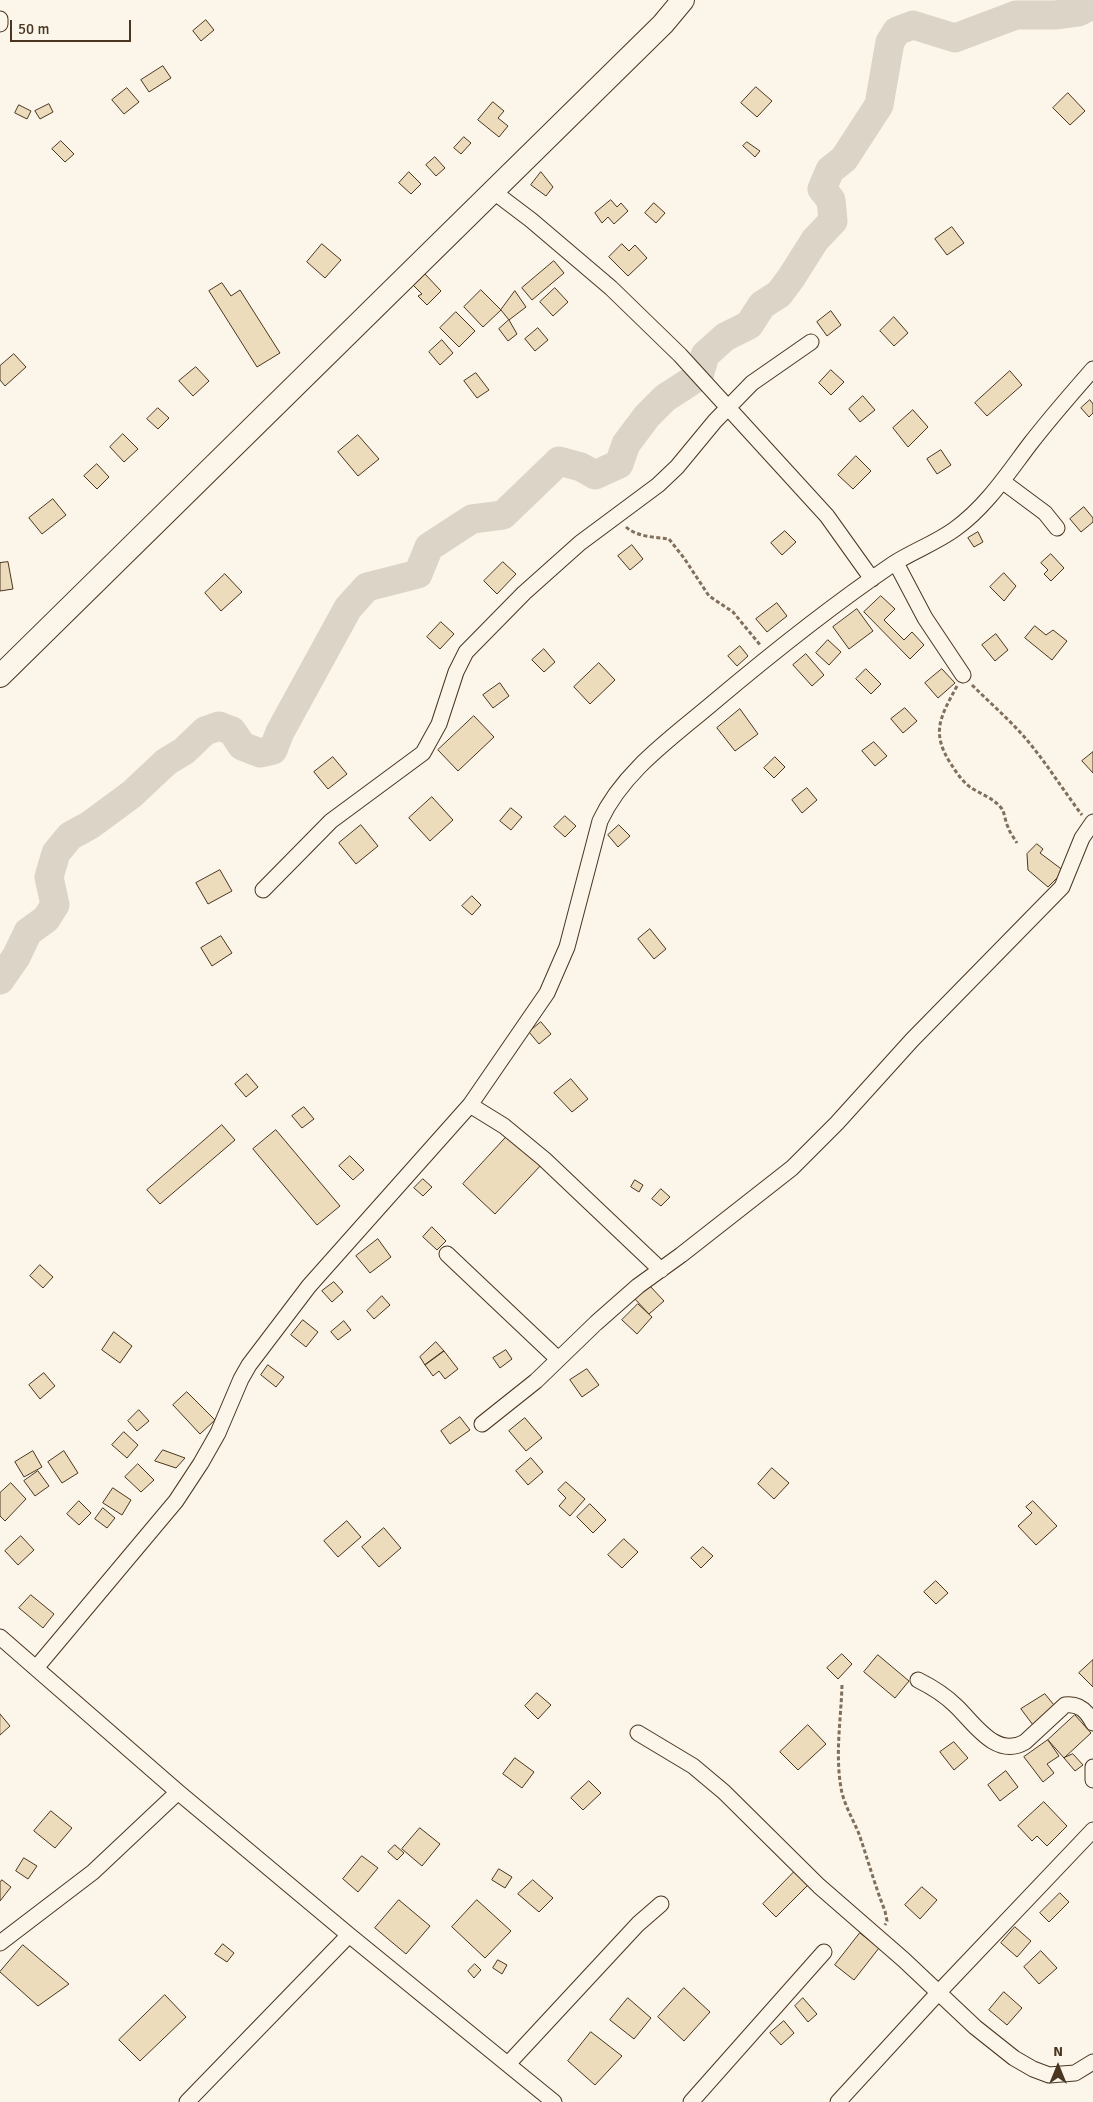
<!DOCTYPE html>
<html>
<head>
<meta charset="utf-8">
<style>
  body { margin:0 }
  #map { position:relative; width:1093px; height:2102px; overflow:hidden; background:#fbf6e9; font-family:Signika,sans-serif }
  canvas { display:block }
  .north { position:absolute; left:1033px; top:2042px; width:50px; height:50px; -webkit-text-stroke:4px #fbf6e9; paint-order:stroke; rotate:0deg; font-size:14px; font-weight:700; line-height:20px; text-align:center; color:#4a3520 }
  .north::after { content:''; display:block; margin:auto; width:18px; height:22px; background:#4a3520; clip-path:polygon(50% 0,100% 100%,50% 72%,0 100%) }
  .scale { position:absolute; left:10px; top:20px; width:121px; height:22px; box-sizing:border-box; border:2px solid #4a3520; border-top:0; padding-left:6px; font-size:15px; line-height:18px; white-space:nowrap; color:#4a3520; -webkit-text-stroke:4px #fbf6e9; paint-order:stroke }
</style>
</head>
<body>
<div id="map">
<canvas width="1093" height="2102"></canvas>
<div class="north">N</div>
<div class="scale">50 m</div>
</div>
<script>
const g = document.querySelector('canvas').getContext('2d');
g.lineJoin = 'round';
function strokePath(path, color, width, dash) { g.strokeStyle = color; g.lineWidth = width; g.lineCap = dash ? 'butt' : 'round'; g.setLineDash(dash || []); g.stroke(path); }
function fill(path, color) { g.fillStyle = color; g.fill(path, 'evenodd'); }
const river = new Path2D(`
  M0 980 16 957 28 932 46 919 55 905 49 877 56 853 70 836 90 825 132 794 166 762 184 751 205 731 219 726 232 731 242 746 260 753 273 750 280 732 348 608 367 587 418 574 429 547 472 519 503 515 559 461 581 467 595 475 619 464 626 444 647 416 665 398 699 376 705 355 725 337 749 325 762 305 779 294 791 278 815 240 833 221 831 200 822 189 830 170 844 159 879 105 890 42 897 31 913 25 955 38 1016 15H1055L1078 12 1093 5`);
const building = new Path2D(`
  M206 20 214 30 201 41 193 31Z
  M163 66 171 78 149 92 141 80Z
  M756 87 772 101 757 117 741 103Z
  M127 88 139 102 124 114 112 100Z
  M1068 93 1085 111 1070 125 1053 108Z
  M493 102 504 111 498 118 508 126 499 137 478 120Z
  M49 104 53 112 40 119 35 111Z
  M19 105 31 111 27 119 15 113Z
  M464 137 471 143 461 154 454 148Z
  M61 141 74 154 65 162 52 149Z
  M747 142 760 151 755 157 743 146Z
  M435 157 445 168 436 176 426 165Z
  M409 172 421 184 411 194 399 183Z
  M541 172 553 187 546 196 531 185Z
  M611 200 617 207 621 203 628 211 614 224 608 217 602 223 595 213Z
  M654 203 665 213 656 223 645 213Z
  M952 227 964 243 947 255 935 239Z
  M322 244 341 260 325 278 307 262Z
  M622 244 629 251 635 245 647 258 628 276 609 257Z
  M554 261 564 273 532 300 522 288Z
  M425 274 441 291 427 305 418 296 422 294 413 285Z
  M222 283 231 296 240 290 280 353 257 367 209 291Z
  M555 288 568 302 553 316 540 302Z
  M481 290 501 310 483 327 464 307Z
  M515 291 526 307 509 320 501 310Z
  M831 311 841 325 827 336 817 322Z
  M456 312 475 331 459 347 440 328Z
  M894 317 908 333 894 346 880 331Z
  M509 320 517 334 508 341 499 329Z
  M538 328 548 340 535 351 525 339Z
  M442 340 453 353 440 365 429 352Z
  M14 354 26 367 5 386 0 380V366Z
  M196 367 209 381 193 396 179 381Z
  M831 370 844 382 831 395 819 383Z
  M1010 371 1022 385 987 416 975 403Z
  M476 373 489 390 477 398 464 381Z
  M863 396 875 410 860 422 849 409Z
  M1090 400 1093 404V413L1089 417 1081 408Z
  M158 408 169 418 158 429 147 419Z
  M913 410 928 427 908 447 893 428Z
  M123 434 138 449 124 462 110 447Z
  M358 435 379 459 358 476 338 452Z
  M941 450 951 465 937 474 927 459Z
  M856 456 871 471 853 489 838 475Z
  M97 464 109 477 97 489 84 476Z
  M53 499 66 515 42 534 29 518Z
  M1084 507 1093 518V522L1081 532 1070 519Z
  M785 531 796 542 782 555 771 543Z
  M978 532 983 542 974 547 968 538Z
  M632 545 643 559 630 570 618 556Z
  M1051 554 1064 568 1051 581 1044 574 1048 570 1041 563Z
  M8 562 13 589 0 591V563Z
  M503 562 516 574 497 594 484 581Z
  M1004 573 1016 586 1004 601 990 587Z
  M225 574 242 592 221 611 205 593Z
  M881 596 895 609 884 620 904 640 912 632 924 645 910 659 864 612Z
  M777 603 787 616 767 632 756 619Z
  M857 609 873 631 849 649 833 627Z
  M441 622 454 634 440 649 427 637Z
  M1035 626 1046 635 1053 630 1067 641 1052 660 1025 638Z
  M996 634 1008 650 995 661 982 645Z
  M828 640 841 652 829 665 816 653Z
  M740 646 748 656 737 666 728 656Z
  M544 649 555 662 544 672 532 660Z
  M806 654 824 675 812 686 793 665Z
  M599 663 615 680 590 704 574 687Z
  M866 669 881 684 871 694 856 679Z
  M942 669 955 683 938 698 925 683Z
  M500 683 509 696 493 708 483 695Z
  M905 708 917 721 903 733 891 719Z
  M740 709 758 734 735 751 717 728Z
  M474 716 494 737 458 771 438 750Z
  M874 742 887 756 875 766 862 751Z
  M1093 752V773L1082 761Z
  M333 757 347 774 328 789 314 772Z
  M775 757 785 767 774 778 764 768Z
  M807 788 817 800 802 813 792 800Z
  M432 797 453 820 430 841 409 818Z
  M511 808 522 817 511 830 500 821Z
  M565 816 576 826 565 837 554 827Z
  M361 825 378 846 356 864 339 843Z
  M619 825 630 836 618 847 608 835Z
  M1037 844 1043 849 1040 853 1064 871 1048 887 1028 870 1027 854Z
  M220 870 232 891 208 904 196 883Z
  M472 896 481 905 472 915 462 906Z
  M650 929 666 949 654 959 638 939Z
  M221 936 232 953 212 966 201 948Z
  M541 1022 551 1034 539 1044 529 1032Z
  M247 1074 258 1087 246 1097 235 1084Z
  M571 1079 588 1099 572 1112 554 1093Z
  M304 1107 314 1119 302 1128 292 1116Z
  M222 1125 235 1140 160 1204 147 1190Z
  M276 1130 340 1206 317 1225 253 1149Z
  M510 1133 543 1163 495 1214 463 1184Z
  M350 1156 364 1170 353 1180 339 1166Z
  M423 1179 432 1187 423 1196 414 1188Z
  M635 1180 643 1185 639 1192 631 1187Z
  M661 1189 670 1197 661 1206 652 1199Z
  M432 1227 446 1241 437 1250 423 1237Z
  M378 1239 391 1257 370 1273 356 1256Z
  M40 1265 53 1277 43 1288 30 1276Z
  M334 1282 343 1292 332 1302 322 1291Z
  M649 1285 664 1301 649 1314 634 1298Z
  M382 1296 390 1305 374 1319 367 1311Z
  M638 1304 652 1317 637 1334 622 1320Z
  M303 1320 318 1332 306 1347 291 1335Z
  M344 1321 351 1330 338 1340 331 1332Z
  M114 1332 132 1346 120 1363 102 1350Z
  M436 1342 444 1351 425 1365 420 1357Z
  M506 1350 512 1359 500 1368 493 1358Z
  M444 1351 458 1369 445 1379 439 1371 433 1376 425 1365Z
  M268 1365 284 1377 276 1387 261 1375Z
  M587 1369 599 1385 582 1397 570 1380Z
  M44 1373 55 1386 40 1399 29 1385Z
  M187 1392 215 1420 200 1434 173 1405Z
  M139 1410 149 1421 137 1431 128 1421Z
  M460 1417 470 1430 450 1444 441 1431Z
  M525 1418 542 1438 526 1451 509 1431Z
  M124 1432 138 1445 127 1458 112 1445Z
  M163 1450 185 1458 176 1468 155 1461Z
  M33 1451 42 1467 24 1477 15 1462Z
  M64 1451 78 1473 62 1483 48 1462Z
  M531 1458 543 1472 528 1485 516 1471Z
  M138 1464 154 1480 141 1492 125 1477Z
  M772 1468 789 1483 774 1499 758 1484Z
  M38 1471 49 1486 35 1496 24 1481Z
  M566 1482 585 1499 570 1516 559 1506 566 1498 558 1490Z
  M11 1483 26 1499 5 1521 0 1516V1493Z
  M113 1488 131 1500 122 1515 103 1503Z
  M79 1501 91 1513 79 1525 67 1514Z
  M1033 1501 1057 1526 1036 1545 1018 1526 1032 1513 1026 1507Z
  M590 1504 606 1520 593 1533 577 1517Z
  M103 1508 115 1518 107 1528 95 1519Z
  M347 1521 361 1537 338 1557 324 1541Z
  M384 1528 401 1548 379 1567 362 1547Z
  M21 1536 34 1550 18 1565 5 1551Z
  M624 1539 638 1552 622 1568 608 1555Z
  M703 1547 713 1556 701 1568 691 1558Z
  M936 1581 948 1593 936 1604 924 1592Z
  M31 1595 54 1614 43 1628 19 1608Z
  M842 1654 852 1664 838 1679 827 1668Z
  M878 1655 909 1681 895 1698 864 1672Z
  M1093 1660V1687L1079 1673Z
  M537 1693 551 1705 538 1719 525 1706Z
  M1045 1694 1054 1705 1033 1725 1021 1709Z
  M0 1714 10 1726 0 1735Z
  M1075 1715 1091 1733 1064 1758 1048 1740Z
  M808 1725 826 1744 798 1770 780 1752Z
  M1048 1740 1059 1756 1047 1764 1054 1773 1043 1782 1024 1757Z
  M954 1742 968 1758 954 1770 940 1752Z
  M1073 1754 1083 1765 1075 1771 1064 1758Z
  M515 1758 534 1772 522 1788 503 1774Z
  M1006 1771 1018 1787 1000 1801 988 1785Z
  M589 1781 601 1793 583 1810 571 1798Z
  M1044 1802 1067 1826 1047 1846 1037 1836 1032 1841 1018 1826Z
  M51 1811 72 1828 55 1848 34 1831Z
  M420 1828 440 1844 422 1866 402 1849Z
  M395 1845 404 1853 397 1860 388 1852Z
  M362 1856 378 1868 358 1892 343 1879Z
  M24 1858 37 1866 28 1879 16 1871Z
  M499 1869 512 1877 505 1888 492 1880Z
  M797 1869 811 1882 776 1917 763 1904Z
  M2 1880 11 1887 0 1901V1883Z
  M533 1880 553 1898 539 1912 518 1894Z
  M922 1887 937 1900 920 1919 905 1905Z
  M1060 1893 1069 1902 1049 1922 1040 1913Z
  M399 1900 430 1926 406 1954 375 1928Z
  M477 1900 511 1931 485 1958 452 1927Z
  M1015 1927 1031 1941 1017 1957 1001 1943Z
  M860 1933 879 1948 854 1980 835 1965Z
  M223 1944 234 1953 227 1962 215 1954Z
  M23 1945 69 1984 38 2006 0 1972Z
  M1041 1951 1057 1968 1039 1984 1024 1967Z
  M498 1960 507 1965 502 1974 493 1968Z
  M475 1964 481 1970 474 1978 468 1971Z
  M684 1988 710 2012 684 2041 658 2017Z
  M1004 1992 1022 2008 1007 2025 989 2010Z
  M165 1995 186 2017 140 2061 119 2040Z
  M628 1998 651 2018 634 2039 610 2020Z
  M803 1998 817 2014 808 2022 795 2006Z
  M784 2021 794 2033 781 2045 770 2033Z
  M591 2032 622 2056 595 2085 568 2061Z`);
const path = new Path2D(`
  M626 527C637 537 655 537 669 539L684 558 709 596 733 612 761 646
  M972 685C990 703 1010 720 1027 740 1047 764 1063 790 1082 815
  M957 686C941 716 930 732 951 764 956 772 962 781 970 787 980 794 994 798 1002 809 1005 814 1005 821 1008 827 1010 833 1014 838 1017 843
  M842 1685C841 1720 835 1753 841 1788 844 1805 853 1819 859 1834 868 1860 875 1886 885 1911L887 1921 885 1925`);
const minor = new Path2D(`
  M0 19V24
  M494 192 531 220 611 288 680 355 827 516 872 579
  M1002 481 1045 513 1057 528
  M896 563 925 618 963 675
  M263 890 331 821 423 753 439 724 456 672 466 652 524 593 580 543 658 485 677 467 715 421 752 383 811 342
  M470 1105 504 1126 544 1159 661 1270
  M447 1254 558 1359
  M482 1424 536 1381 596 1323 638 1286 681 1255 792 1168 837 1123 912 1040 1062 887 1082 838 1093 822
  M0 1637 178 1792 349 1935 554 2102
  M36 1668 176 1501 201 1463 218 1433 241 1379 249 1365 309 1286 470 1105 547 993 567 947 600 821C623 771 673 737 714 702 771 654 831 606 893 564 913 551 936 543 955 529 986 507 1008 473 1030 444 1050 418 1072 393 1093 369
  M918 1680C932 1687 944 1694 956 1706 974 1723 996 1759 1025 1742L1065 1705C1079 1703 1087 1711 1093 1723
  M638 1733 693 1766 724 1792 819 1886 904 1960 975 2027 1014 2058 1033 2069 1049 2075 1075 2073 1093 2062
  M1093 1767V1780
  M0 1943 93 1872 178 1792
  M508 2064 638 1924 661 1904
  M187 2102 349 1935
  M691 2102 824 1952
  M838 2102 939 1992 1093 1830`);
const primary = new Path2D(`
  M0 676 663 24 683 0`);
strokePath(river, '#dcd4c6', 29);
fill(building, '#ecdcbc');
strokePath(building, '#4a3520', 1);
strokePath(minor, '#4a3520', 17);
strokePath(primary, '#4a3520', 24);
strokePath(path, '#7f6f5c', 3, [4, 2.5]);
strokePath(minor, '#fbf6e9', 15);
strokePath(primary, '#fbf6e9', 22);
</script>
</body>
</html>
